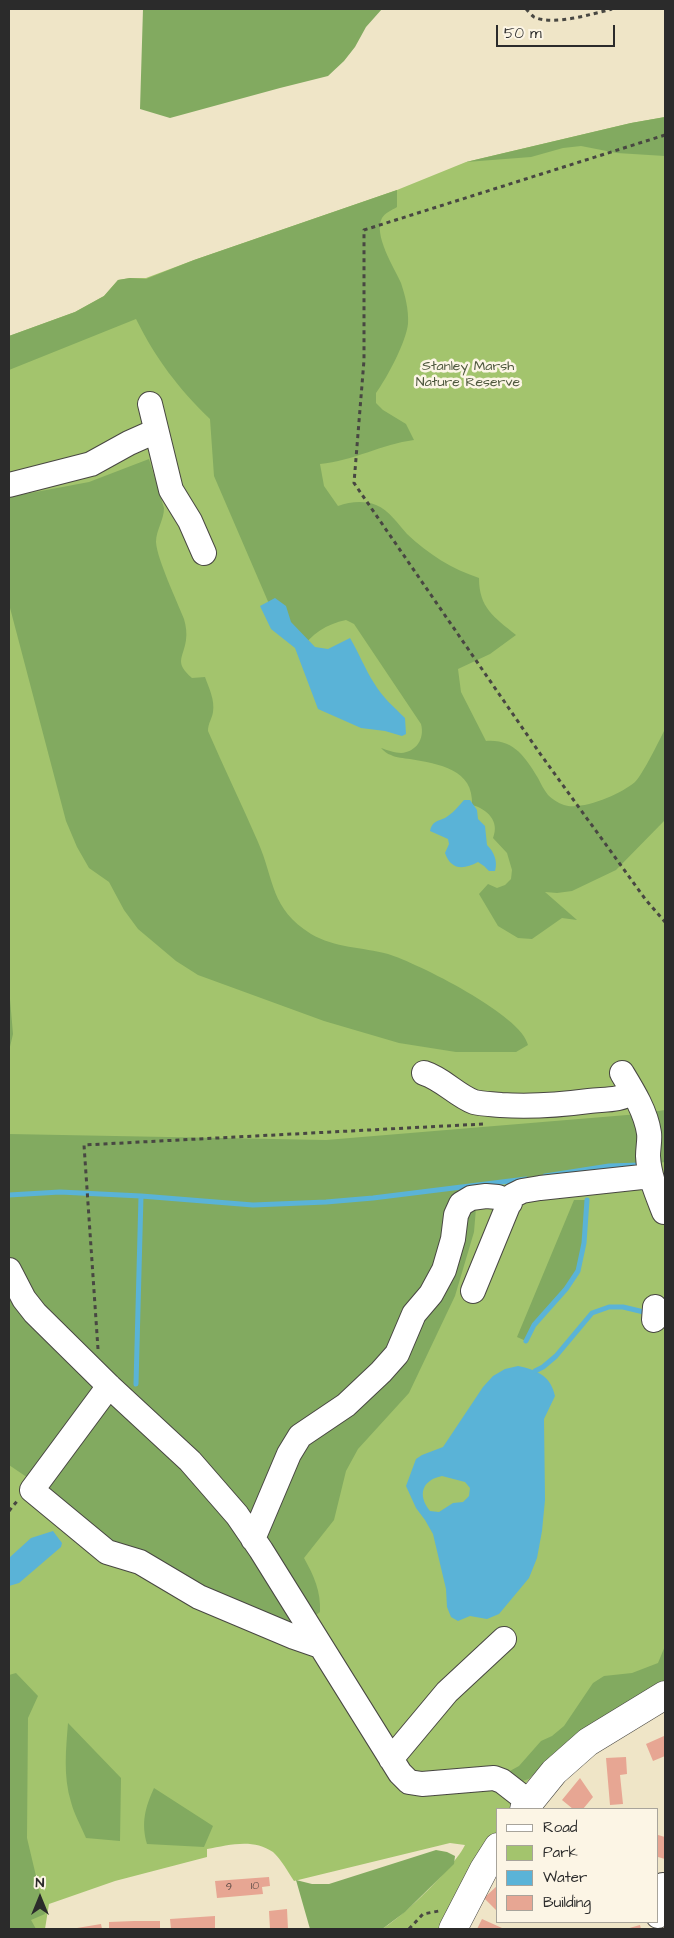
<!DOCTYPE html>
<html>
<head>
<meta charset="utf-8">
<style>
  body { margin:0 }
  #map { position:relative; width:674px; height:1938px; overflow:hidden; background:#efe5c7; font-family:"Architects Daughter",sans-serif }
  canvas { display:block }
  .frame { position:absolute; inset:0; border:10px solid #2b2b2b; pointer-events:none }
  .legend { position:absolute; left:496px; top:1808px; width:162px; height:115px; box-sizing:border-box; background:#fcf5e5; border:1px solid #a8a49b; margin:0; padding:6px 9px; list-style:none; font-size:15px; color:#2b2b2b }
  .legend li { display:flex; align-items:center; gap:10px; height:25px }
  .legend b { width:25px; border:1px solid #a8a49b }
  .north { position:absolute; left:15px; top:1873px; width:50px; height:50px; -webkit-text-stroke:4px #fcf5e5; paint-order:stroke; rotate:0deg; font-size:14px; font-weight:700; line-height:20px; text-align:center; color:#2b2b2b }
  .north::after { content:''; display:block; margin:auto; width:18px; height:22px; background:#2b2b2b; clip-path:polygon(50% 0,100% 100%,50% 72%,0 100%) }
  .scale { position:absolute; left:496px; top:25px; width:119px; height:22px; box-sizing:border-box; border:2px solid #2b2b2b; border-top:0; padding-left:6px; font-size:15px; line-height:18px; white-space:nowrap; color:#2b2b2b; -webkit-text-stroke:4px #fcf5e5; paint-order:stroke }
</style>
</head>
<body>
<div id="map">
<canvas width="674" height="1938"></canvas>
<div class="frame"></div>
<ul class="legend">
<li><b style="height:6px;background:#fff"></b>Road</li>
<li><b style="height:14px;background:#a3c46d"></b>Park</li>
<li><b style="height:14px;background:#5ab3d7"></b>Water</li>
<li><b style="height:14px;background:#e7a693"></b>Building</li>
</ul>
<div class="north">N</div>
<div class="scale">50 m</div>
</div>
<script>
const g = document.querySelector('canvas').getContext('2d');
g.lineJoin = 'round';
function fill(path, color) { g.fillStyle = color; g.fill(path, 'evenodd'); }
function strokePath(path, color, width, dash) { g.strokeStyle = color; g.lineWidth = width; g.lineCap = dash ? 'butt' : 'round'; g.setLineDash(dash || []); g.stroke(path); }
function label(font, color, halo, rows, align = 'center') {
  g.font = font + ' "Architects Daughter",sans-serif'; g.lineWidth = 5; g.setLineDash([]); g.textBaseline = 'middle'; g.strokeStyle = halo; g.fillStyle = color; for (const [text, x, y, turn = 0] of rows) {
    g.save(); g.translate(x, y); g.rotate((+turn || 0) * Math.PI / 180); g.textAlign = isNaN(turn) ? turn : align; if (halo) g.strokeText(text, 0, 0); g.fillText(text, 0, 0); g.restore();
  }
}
const green = new Path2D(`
  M665 117V1684L537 1769 516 1796 509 1809H498V1831L443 1929H382C403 1917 455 1866 465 1845L450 1843 294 1881C288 1872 281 1859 273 1852 253 1838 229 1845 207 1849V1857L115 1881 49 1904 45 1929H9V336L75 312 104 296 118 280 130 278H146L194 260 397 190 466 162 631 123Z`);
const forest = new Path2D(`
  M143 9H382L366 27 355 47 344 61 328 76 280 88 170 118 140 109Z
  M665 117V156L617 153 581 146 563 148 531 157 466 162 631 123Z
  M397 190V207C392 210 385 213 382 218 373 235 394 267 401 283 405 295 409 310 408 324 406 342 387 378 376 393V403L383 410 406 424 414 440C382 444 353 461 320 464L324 486 338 506C350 502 363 500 376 505 389 510 398 524 407 534 428 554 452 569 479 578 479 608 494 617 516 635L490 654 458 669 461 692 486 741C514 739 525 757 538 778 541 784 544 790 548 795 552 799 558 803 564 805 582 811 621 794 635 782 643 774 659 741 665 729V820L616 870 572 891 557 893 545 892 577 920 562 918 532 939 518 938 498 926 479 894 488 884 497 888 505 885 511 879 512 870 507 853 493 838C500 821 487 809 472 805 474 769 439 764 410 759 404 758 396 758 391 755 387 754 384 751 381 748 387 750 395 753 401 753 416 752 425 739 421 724L354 624 346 620C326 624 312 634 300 650L282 634 214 476 210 419C178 388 156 359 136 319L9 370V336L75 312 104 296 118 280 130 278 146 279 194 260Z
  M149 459 164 508C164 520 156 530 156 542 157 559 177 601 184 619 186 626 187 633 186 640 183 659 174 662 192 678L205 677C209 688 215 700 213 712 212 719 208 723 208 731 224 768 242 805 258 842 275 881 270 908 311 934 335 948 362 947 388 954 417 963 522 1015 528 1045L516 1052H456L399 1043 324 1021 198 975 176 961 138 929 124 910 109 882 89 868 77 847 66 821 9 604V497L89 482Z
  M9 988 13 1034 9 1051Z
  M665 1110V1162L638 1166H609L478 1184 474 1232 455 1296 409 1393 358 1449 346 1471 334 1520 304 1558C314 1576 321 1591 320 1612L296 1630 118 1548 37 1484 9 1465V1134L326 1140 639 1114Z
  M574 1200H587L584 1243 578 1271 566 1289 534 1325 526 1341 517 1337Z
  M665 1646V1684L559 1750 529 1779 519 1782 508 1772 519 1766 541 1741 552 1736 564 1726 593 1683 604 1676 632 1673 658 1663Z
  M16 1673 38 1696 28 1718 27 1838 45 1914 31 1920 36 1929H9V1675Z
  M68 1723 121 1778 120 1841 86 1838C81 1826 74 1814 71 1802 63 1776 66 1749 68 1723Z
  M154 1788 213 1826 204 1847 147 1844C141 1823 145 1808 154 1788Z
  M436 1850 447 1852 455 1856 454 1864 405 1912 385 1927 382 1929H310L296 1880 312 1884H329Z`);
const water = new Path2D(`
  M275 598 286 606 291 622 315 647 328 649 350 638C359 653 365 669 374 683 382 697 394 707 405 718L406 734 402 736 385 731 361 728 318 709 295 648 271 629 260 606Z
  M464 800H470L477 810 478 819 485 826 487 845C494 852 498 861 495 871H489L484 866 478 862C463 870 451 870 445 853L449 844 448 839 430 831C432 821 438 821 445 818 452 814 459 806 464 800Z
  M518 1366C537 1370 551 1376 555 1396L544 1419 545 1500 542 1531 537 1558 529 1578 499 1614 487 1619 470 1616 458 1621 451 1617 447 1607 446 1589 433 1534 425 1520 416 1508 406 1486 416 1459 422 1455 443 1447 483 1387 493 1376 505 1369ZM442 1476 465 1482 470 1488 469 1496 463 1502 453 1503 439 1512 430 1511C417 1495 422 1480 442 1476Z
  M53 1531 62 1543 61 1547 19 1583 9 1586V1558L31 1538Z`);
const stream = new Path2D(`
  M545 1176 609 1166 640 1165
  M9 1195 60 1192 141 1196 253 1205 326 1202 373 1198 526 1179
  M526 1341 534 1325 566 1289 578 1271 584 1243 587 1200
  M535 1371 543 1367 556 1356 592 1313 609 1307H623L648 1313
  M136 1384 141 1196`);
const building = new Path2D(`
  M664 1736 665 1756 653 1761 646 1744Z
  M626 1757 627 1774 620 1775 623 1804 610 1805 606 1758Z
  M580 1778 593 1797 583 1809H573L562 1800Z
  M658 1835 665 1837V1859L658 1857Z
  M269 1877 270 1886 262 1887 263 1894 217 1898 215 1881Z
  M498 1885V1912L484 1898Z
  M287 1909 288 1929H270L269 1911Z
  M215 1916V1929H171L170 1919Z
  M482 1919 502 1928V1929H477Z
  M134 1921H160V1929H109V1922Z
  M101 1924 102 1929H77V1928Z
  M640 1925 641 1929H626Z`);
const path = new Path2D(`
  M526 9C528 11 531 15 534 17 553 26 592 14 612 9
  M665 135 364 230V360L354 483 541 755 646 900 665 922
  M98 1349 84 1145 483 1124
  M9 1511 18 1500
  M409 1929 423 1914 439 1911`);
const minor = new Path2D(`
  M150 404 171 490 190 521 204 553
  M9 485 91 464 129 443 156 431
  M424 1073C443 1079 456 1095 474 1102 482 1104 492 1104 501 1105 531 1107 559 1105 589 1101 605 1099 619 1101 633 1092
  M622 1073C633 1091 646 1112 649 1133 650 1140 648 1148 648 1156 649 1176 657 1194 664 1212
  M9 1270 24 1299 35 1313 109 1386 190 1461 237 1515 261 1550 400 1773 409 1782 422 1784 494 1778 502 1781 529 1802
  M473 1291 512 1196 522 1191 540 1188 642 1177 650 1173
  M654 1320 655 1307
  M109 1386 32 1490 107 1552 140 1562 199 1597 294 1637 320 1646
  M253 1539 289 1454 300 1436 346 1405 381 1372 397 1354 414 1314 431 1294 444 1270 453 1239 456 1215 461 1204 471 1198 486 1196 498 1197 510 1203
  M391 1759 447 1692 504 1639
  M658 1916 663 1885`);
const major = new Path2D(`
  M524 1809 554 1772 588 1742 665 1695
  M453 1929 484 1869 498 1847`);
const numberNames = [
  ["10",255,1887],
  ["9",229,1888]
];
const parkNames = [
  ["Stanley Marsh",468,367],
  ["Nature Reserve",468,383]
];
fill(green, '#a3c46d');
fill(forest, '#82aa60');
fill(water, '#5ab3d7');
strokePath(stream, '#5ab3d7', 5);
fill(building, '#e7a693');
strokePath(minor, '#484742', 26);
strokePath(major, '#484742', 29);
strokePath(path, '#484742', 3, [4, 4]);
strokePath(minor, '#fff', 24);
strokePath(major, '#fff', 28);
label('11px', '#5a4a45', null, numberNames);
label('14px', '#4f593f', '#fcf5e5', parkNames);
</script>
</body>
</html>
